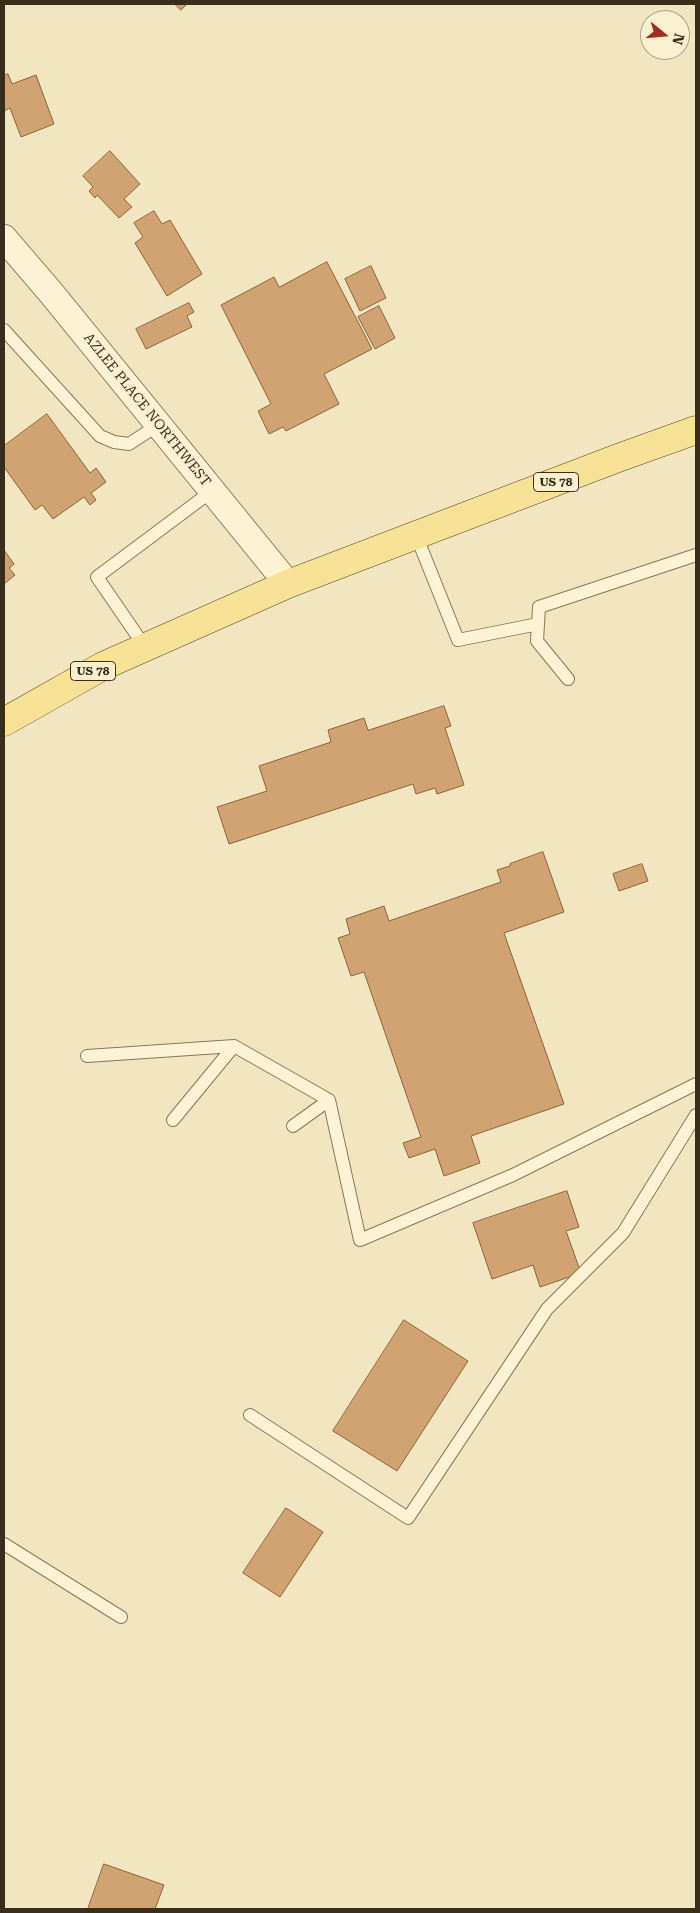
<!DOCTYPE html>
<html>
<head>
<meta charset="utf-8">
<style>
  body { margin:0 }
  #map { position:relative; width:700px; height:1913px; overflow:hidden; background:#f1e6bf; font-family:"Roboto Serif",serif }
  canvas { display:block }
  .frame { position:absolute; inset:0; border:5px solid #392d1c; pointer-events:none }
  .north { position:absolute; left:640px; top:10px; width:50px; height:50px; box-sizing:border-box; background:#f8f0cf; border:1px solid #aca287; border-radius:50%; rotate:107deg; font-size:14px; font-weight:700; line-height:20px; text-align:center; color:#392d1c }
  .north::after { content:''; display:block; margin:auto; width:18px; height:22px; background:#9e2d22; clip-path:polygon(50% 0,100% 100%,50% 72%,0 100%) }
</style>
</head>
<body>
<div id="map">
<canvas width="700" height="1913"></canvas>
<div class="frame"></div>
<div class="north">N</div>
</div>
<script>
const g = document.querySelector('canvas').getContext('2d');
g.lineJoin = 'round';
function fill(path, color) { g.fillStyle = color; g.fill(path, 'evenodd'); }
function strokePath(path, color, width, dash) { g.strokeStyle = color; g.lineWidth = width; g.lineCap = dash ? 'butt' : 'round'; g.setLineDash(dash || []); g.stroke(path); }
function label(font, color, halo, rows, align = 'center') {
  g.font = font + ' "Roboto Serif",serif'; g.lineWidth = 5; g.setLineDash([]); g.textBaseline = 'middle'; g.strokeStyle = halo; g.fillStyle = color; for (const [text, x, y, turn = 0] of rows) {
    g.save(); g.translate(x, y); g.rotate((+turn || 0) * Math.PI / 180); g.textAlign = isNaN(turn) ? turn : align; if (halo) g.strokeText(text, 0, 0); g.fillText(text, 0, 0); g.restore();
  }
}
const building = new Path2D(`
  M175 4H187L181 10Z
  M8 74 12 84 36 75 54 124 21 137 10 108 4 111V76Z
  M110 151 140 184 124 199 132 207 119 218 97 195 95 198 89 191 93 187 83 176Z
  M154 211 162 224 170 220 202 274 167 296 135 243 143 237 134 223Z
  M327 262 372 349 324 374 339 404 286 431 283 427 269 434 258 411 271 404 221 305 274 277 279 287Z
  M371 266 386 298 360 311 345 279Z
  M189 303 194 312 187 316 192 327 146 349 136 329Z
  M379 306 395 338 375 349 358 317Z
  M47 414 90 473 96 468 106 482 91 493 96 500 90 505 84 497 53 519 42 505 35 510 4 467V446Z
  M4 550 14 564 9 568 15 575 4 584Z
  M444 706 451 726 445 728 464 785 437 794 435 788 416 794 413 784 229 844 217 807 267 791 259 766 331 742 328 730 364 718 368 730Z
  M543 852 564 912 504 933 564 1104 471 1136 480 1163 444 1176 435 1149 409 1158 403 1143 421 1137 364 972 351 976 338 938 350 934 346 919 384 906 389 921 501 882 497 870 510 866V864Z
  M642 864 648 881 619 891 613 874Z
  M567 1191 579 1227 566 1231 581 1273 540 1287 533 1265 492 1279 473 1223Z
  M404 1320 468 1361 397 1471 333 1431Z
  M286 1508 323 1532 280 1597 243 1573Z
  M104 1864 164 1885 155 1909H88Z`);
const service = new Path2D(`
  M4 330 100 436 114 442 129 444 158 425
  M416 535 458 640 538 624
  M145 647 97 577 212 491
  M568 679 537 641 539 607 696 555
  M87 1056 234 1046 329 1100 360 1240 513 1175 696 1084
  M173 1120 234 1046
  M293 1126 329 1100
  M250 1415 408 1518 547 1309 623 1233 696 1115
  M4 1544 121 1617`);
const minor = new Path2D(`
  M4 238 52 294 288 584`);
const primary = new Path2D(`
  M4 722 103 666 288 584 618 458 696 430`);
const shields = [
  [556,482,45],
  [93,671,45]
];
const shieldNames = [
  ["US 78",556,482],
  ["US 78",93,671]
];
const streetNames = [
  ["AZLEE PLACE NORTHWEST",147,410,51]
];
fill(building, '#d1a372');
strokePath(building, '#8b623b', 1);
strokePath(service, '#8b7756', 14);
strokePath(minor, '#8b7756', 28);
strokePath(primary, '#58442b', 29);
strokePath(service, '#fbf3d3', 12);
strokePath(minor, '#fbf3d3', 26);
strokePath(primary, '#f7e194', 28);
for (const [x, y, w] of shields) { const box = new Path2D(); box.roundRect(x - w / 2, y - 9.5, w, 19, 4); g.fillStyle = '#f8f0cf'; g.fill(box); strokePath(box, '#392d1c', 1); }
label('bold 12px', '#392d1c', null, shieldNames);
label('14px', '#392d1c', '#f8f0cf', streetNames);
</script>
</body>
</html>
